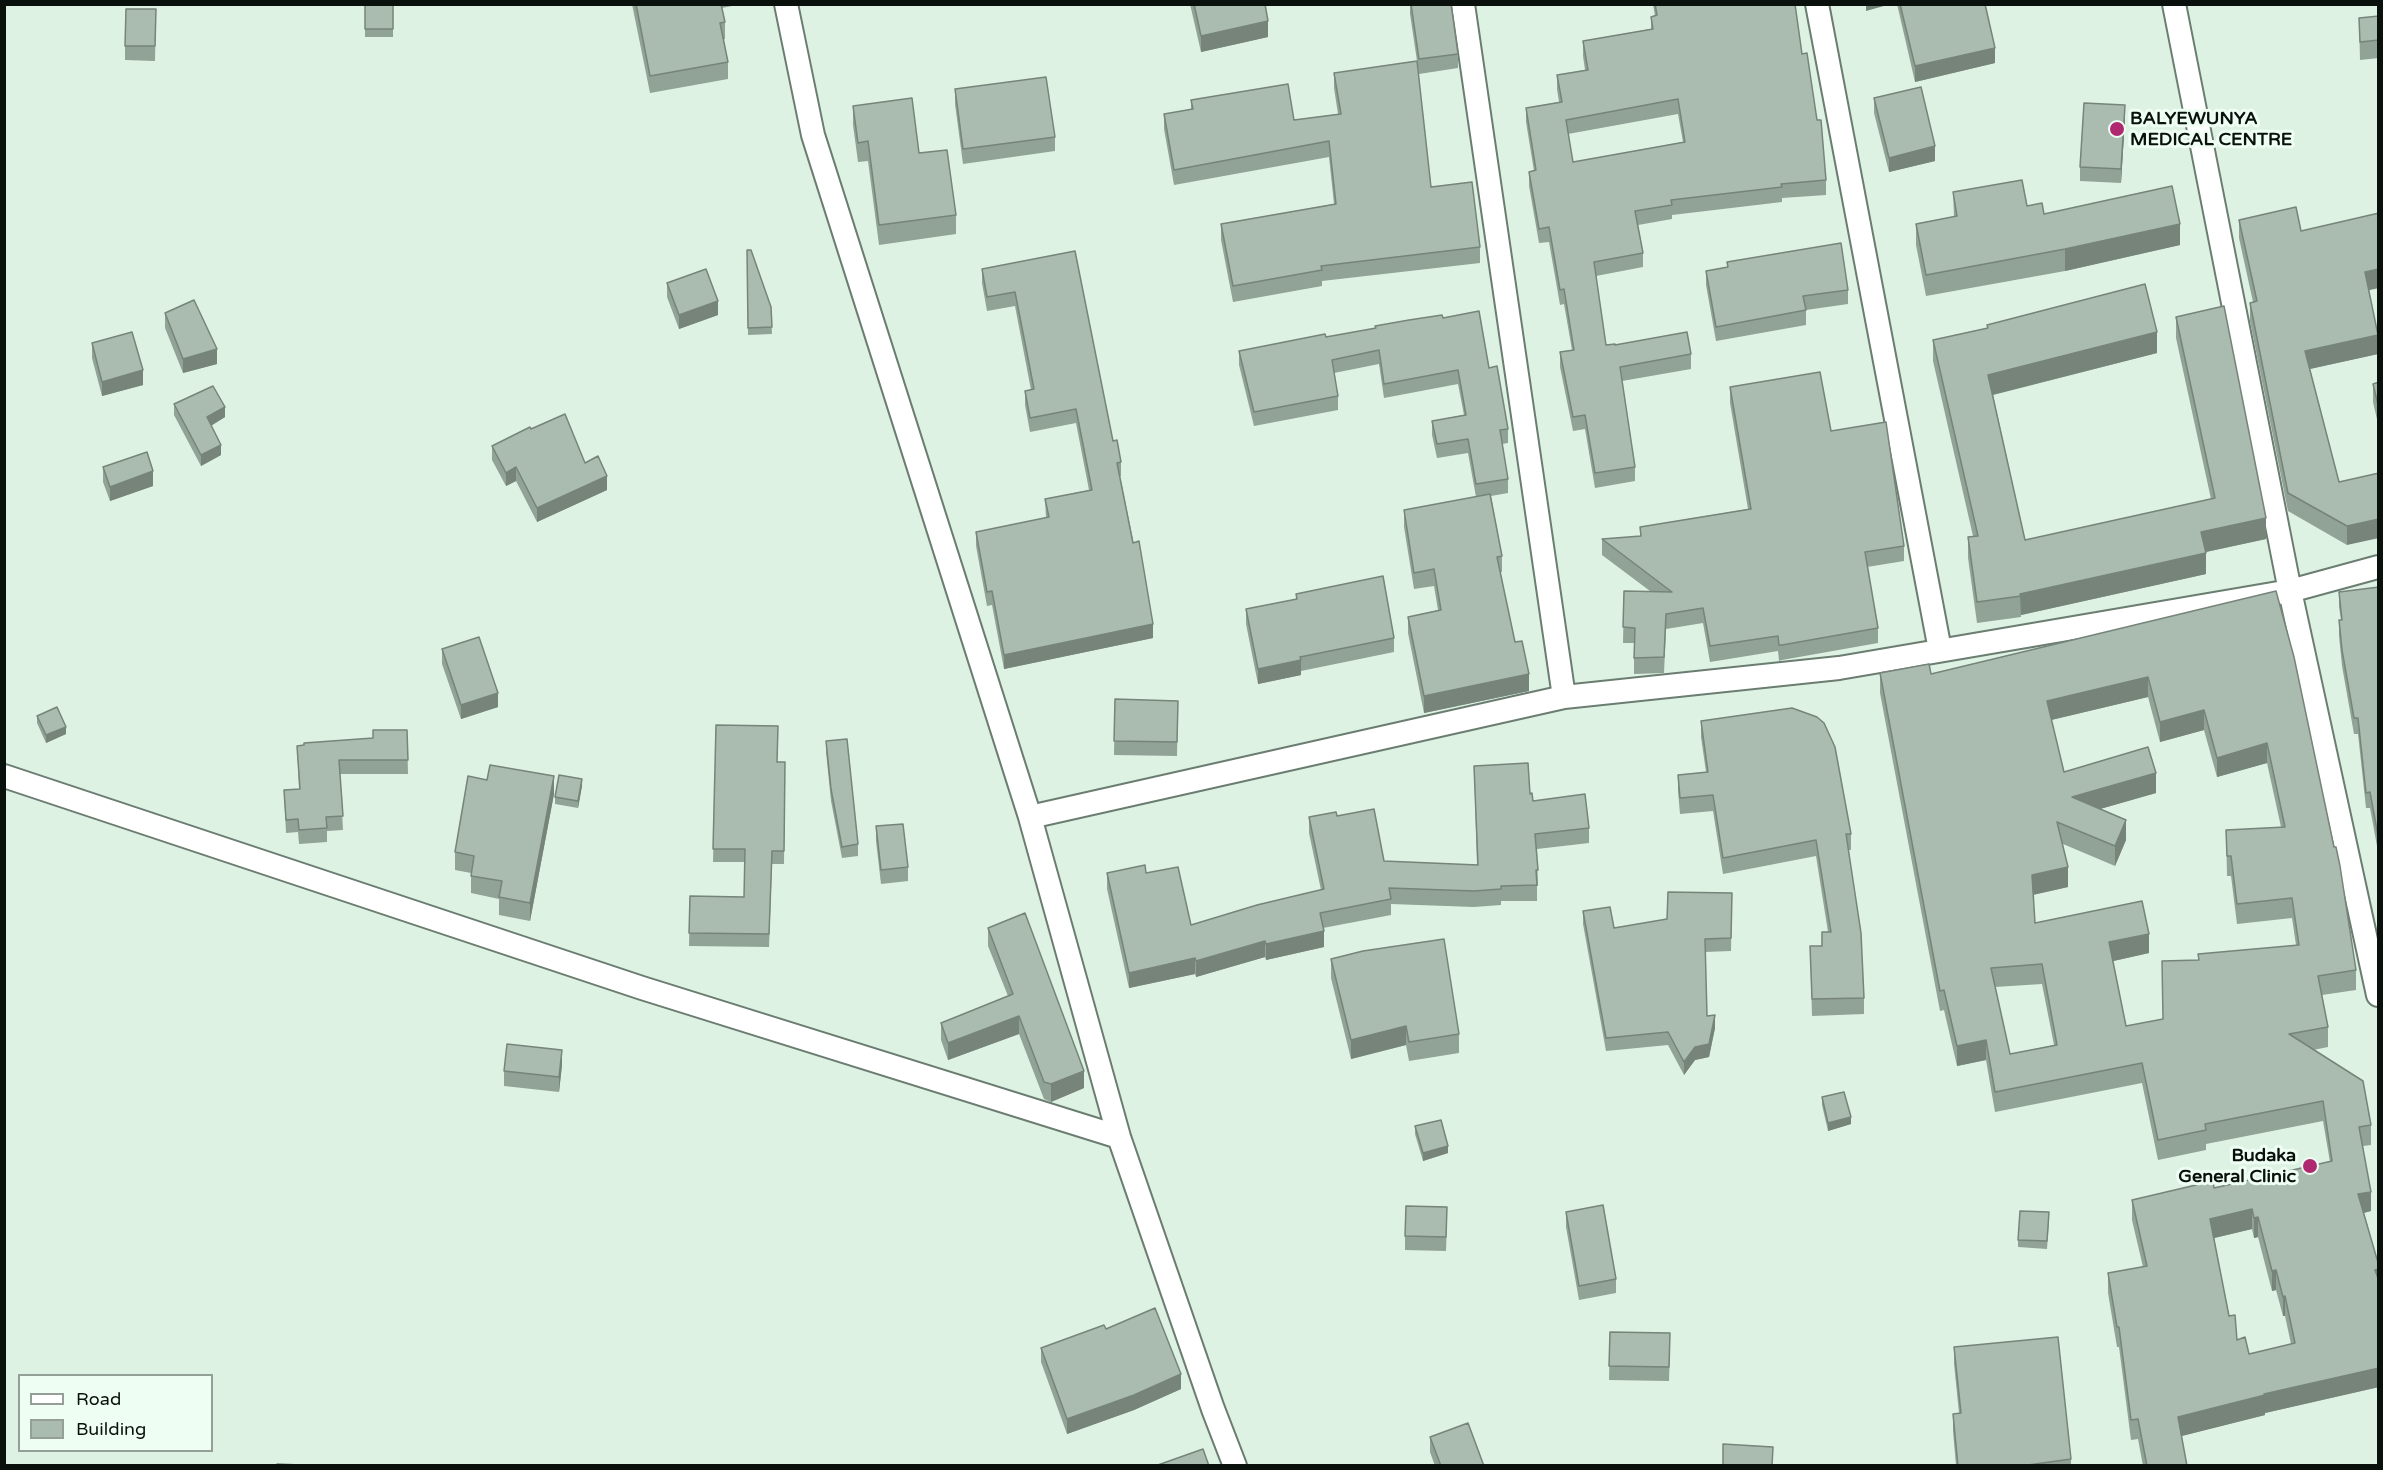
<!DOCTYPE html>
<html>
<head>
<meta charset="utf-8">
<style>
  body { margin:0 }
  #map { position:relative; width:2383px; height:1470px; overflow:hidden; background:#def2e4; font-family:"Varela Round",sans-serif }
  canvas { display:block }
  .frame { position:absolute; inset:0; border:6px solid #0a110c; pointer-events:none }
  .legend { position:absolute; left:18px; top:1374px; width:195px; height:78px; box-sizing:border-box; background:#eefef3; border:2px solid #939f97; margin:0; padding:8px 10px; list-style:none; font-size:18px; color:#0a110c }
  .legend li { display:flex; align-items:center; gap:12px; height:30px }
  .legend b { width:30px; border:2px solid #939f97 }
</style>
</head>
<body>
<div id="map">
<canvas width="2383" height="1470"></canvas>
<div class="frame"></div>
<ul class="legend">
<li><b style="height:8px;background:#fff"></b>Road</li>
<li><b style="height:16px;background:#a9bcaf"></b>Building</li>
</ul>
</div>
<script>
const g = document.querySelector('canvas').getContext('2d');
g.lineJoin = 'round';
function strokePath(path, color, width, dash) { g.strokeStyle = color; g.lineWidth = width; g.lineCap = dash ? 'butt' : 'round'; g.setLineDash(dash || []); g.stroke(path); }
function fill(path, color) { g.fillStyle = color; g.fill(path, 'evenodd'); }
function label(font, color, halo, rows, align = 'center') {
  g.font = font + ' "Varela Round",sans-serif'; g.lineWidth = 6; g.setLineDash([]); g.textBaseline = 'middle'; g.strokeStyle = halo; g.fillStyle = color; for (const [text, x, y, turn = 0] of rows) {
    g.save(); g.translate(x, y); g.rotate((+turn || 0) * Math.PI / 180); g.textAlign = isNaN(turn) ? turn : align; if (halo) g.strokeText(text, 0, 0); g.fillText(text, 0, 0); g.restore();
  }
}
const street = new Path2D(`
  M786 4 813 135 1030 817 1119 1137 1213 1409 1235 1466
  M1463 4 1564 697
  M1817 4 1940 650
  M2174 4 2290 591 2378 995
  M4 776 642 988 1119 1137
  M1030 817 1564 697 1839 668 2290 591 2378 567`);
const wall = new Path2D(`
  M365 4H393V37H365Z
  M632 4H742L722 8 725 22V39L723 40 728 62V79L650 93Z
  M1190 4H1265L1268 37 1201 52Z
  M1410 4H1451L1458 54V68L1419 74 1417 61 1431 187 1480 247V263L1322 281V286L1233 302 1221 240V224L1334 204 1329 157 1174 185 1164 129V114L1191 110V100L1294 120 1338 114 1334 88V73L1417 61 1410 14Z
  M1653 4H1795L1802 54 1826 180V195L1782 198V202L1672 215V219L1638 225 1643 253V267L1596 276 1606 345 1691 354V369L1622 381 1635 467V481L1595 488 1585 429 1573 431 1560 367V352L1572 350 1564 304 1560 305 1549 242 1539 243 1529 186V172L1534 171 1526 122V108L1559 102 1557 89V75L1585 70 1583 56V41L1651 29V17L1655 16ZM1678 114 1683 142 1573 162 1568 134Z
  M1897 4H1985L1995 63 1915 82Z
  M156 9 155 61 125 60V46Z
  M2379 16V58L2360 60 2359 18Z
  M955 89 1055 137V151L963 164 955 104Z
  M1874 98 1935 161 1889 172 1874 113Z
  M853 106 919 153 956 215V234L879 245 868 161 858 162 853 125Z
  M2125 119 2121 183 2080 181V167Z
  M1953 192 2027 206 2044 214 2180 245 2065 271 1926 296 1916 245V224L1954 217Z
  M2239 220 2301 231 2369 290 2378 354 2310 369 2339 482 2379 473 2347 545 2288 511 2250 321V303L2253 302 2239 238Z
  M747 250 771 307 772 334 748 335Z
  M1075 251 1113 441 1121 462V476H1120L1153 638 1004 669 992 605 987 606 976 546V532L1046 518 1045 499 1089 490 1076 423 1030 432 1025 405V391L1031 390 1015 306 987 311 982 283V269Z
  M1727 262 1848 290V304L1806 310V325L1716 341 1706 285V271L1727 267Z
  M667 283 718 315 679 329 667 297Z
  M165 313 217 364 183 373 165 328Z
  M2176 317 2266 539 2206 552V574L2021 615V617L1977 623 1968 558V537L1973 536 1933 361V340L1987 328V325L2157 353 1993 395 2025 540 2211 499 2176 338Z
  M1443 318 1489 368 1508 429V443L1502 444 1508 479V493L1491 496 1502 556V572H1500L1515 642 1529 691 1424 713 1408 633V617L1438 610 1434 586 1414 589 1404 527V510L1476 497 1468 453 1437 458 1432 435V421L1464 415 1458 384 1384 398 1379 364 1334 373 1338 396V410L1254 426 1239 365V351Z
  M92 343 143 385 102 396 92 358Z
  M2379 382V428L2373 402V384Z
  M1730 387 1831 431 1904 546V561L1867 567 1878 628V643L1782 660 1779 661 1778 651 1710 662 1703 623 1666 629 1664 673 1634 674V643H1623L1624 591H1650L1602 555V539L1640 536V527L1748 509 1730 403Z
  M174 404 225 417 211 426 221 455 201 466 174 415Z
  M531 429 585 463 607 490 537 522 516 481 506 486 492 460V446Z
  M103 467 153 486 110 501 103 482Z
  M2379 587V857L2370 808H2366L2358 734H2354L2342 666 2339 636V620H2341L2339 607V592Z
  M2276 591 2356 970V990L2322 995 2328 1027V1047L2313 1050 2371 1125V1145L2363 1146 2371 1211 2364 1213 2379 1266V1387L2265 1413V1415L2181 1436 2187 1466H2143L2138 1439 2131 1440 2119 1347H2117L2108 1293V1273L2143 1267 2132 1220V1200L2214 1188 2330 1162 2323 1121 2206 1144V1150L2158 1160 2142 1083 1995 1112 1986 1060 1957 1066 1944 1010 1940 1011 1880 693V673L1931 674ZM2148 697 2160 742 2204 730 2217 777 2267 763 2281 827 2226 830 2227 876H2231L2237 924 2292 918 2296 945 2198 960 2163 1019 2126 1026 2113 961 2149 953 2035 923 2033 895 2068 887 2063 844 2115 866 2126 840 2100 809 2156 793 2064 772 2051 720ZM2042 984 2054 1045 2010 1054 1995 987ZM2252 1229 2254 1238 2258 1237 2272 1291 2276 1290 2283 1316H2285L2291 1344 2249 1354 2237 1340 2229 1316 2214 1238Z
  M1296 594 1394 638V652L1301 671V675L1258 684 1246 624V609L1296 599Z
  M442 649 498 707 461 719 442 664Z
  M1115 699 1178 701 1177 756 1114 755Z
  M37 716 66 734 46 743 37 723Z
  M1701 721 1851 834V850H1848L1864 998V1014L1812 1016 1810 946H1822L1828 932 1816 856 1723 874 1713 811 1680 814 1678 791V775L1706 772 1701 737Z
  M716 725 778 762H785L784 864H772L769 947 689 946 690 896 744 897V862H713Z
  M407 730 408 774H340L343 830 327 831V842L299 844 298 832 286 833 284 790 299 789 297 746 373 738Z
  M826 741 858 844V856L842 858 831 801 826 752Z
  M1474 766 1530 794 1533 801 1589 828V843L1537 849 1538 886H1537V901H1501V905L1474 907 1391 904V915L1323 928 1324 947 1266 960 1265 957 1196 977 1195 974 1129 988 1107 889V873H1146L1191 925 1321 890 1309 833V817L1337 816 1384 861 1477 865Z
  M582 786 578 808 555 804V797Z
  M554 794 530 921 499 915V899L471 893V873L455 870V852Z
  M876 826 908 867V881L881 884 876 841Z
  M1732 893 1731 951 1705 952 1707 1016 1715 1028 1709 1057 1695 1060 1684 1075 1668 1045 1606 1051 1583 924V911L1614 928 1667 919Z
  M988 928 1084 1088 1051 1102 1044 1099 1019 1034 948 1060 941 1040V1023L1008 996 988 946Z
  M1331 959 1459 1034V1053L1409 1061 1406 1045 1351 1059 1331 978Z
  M562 1065 559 1092 504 1086V1071Z
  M1822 1097 1851 1124 1828 1131 1822 1105Z
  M1415 1126 1448 1153 1423 1161 1415 1134Z
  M1566 1212 1616 1279V1293L1579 1300 1566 1227Z
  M2049 1220 2047 1249 2018 1247V1240Z
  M1447 1222 1446 1251 1405 1250V1236Z
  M1106 1329 1181 1389 1134 1410 1067 1434 1041 1362V1348Z
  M1610 1332 1670 1348 1669 1381 1609 1380Z
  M1954 1347 2071 1459V1466H1956L1953 1431V1414L1959 1413 1954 1364Z
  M1430 1437 1484 1466H1435L1430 1452Z`);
const shadedWall = new Path2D(`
  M1866 4H1891L1866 11Z
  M1268 21V37L1201 52V36Z
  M1995 48V63L1915 82V66Z
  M2125 105V119L2121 183V169Z
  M1935 146V161L1889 172V158Z
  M2180 224V245L2065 271V249Z
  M2379 269V288L2365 291V272Z
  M718 301V315L679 329V315Z
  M2157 332V353L1988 396V375Z
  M2378 335V354L2305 370V351Z
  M217 349V364L183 373V359Z
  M143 370V385L102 396V382Z
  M225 407V417L207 428V417Z
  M221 445V455L201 466V455Z
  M516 467V481L506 486V473Z
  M153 471V486L110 501V487Z
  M607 476V490L537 522V508Z
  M2266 518V539L2201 553V532Z
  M2379 519V538L2347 545V526Z
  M2206 553V574L2021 615 2020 594Z
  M1153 624V638L1004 669V655Z
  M1301 660V675L1258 684V669Z
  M1529 674V691L1424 713V696Z
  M2148 677V697L2047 721V701Z
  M498 693V707L461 719V705Z
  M2204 710V730L2160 742V722Z
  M66 727V734L46 743V735Z
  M2267 743V763L2217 777V758Z
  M2156 773V793L2072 817V797Z
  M554 776V794L530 921V903Z
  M582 779V786L578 808V801Z
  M2126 820V840L2115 866V846Z
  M2068 867V887L2032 895V875Z
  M1324 931V947L1266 960V944Z
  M2149 934V953L2109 962V942Z
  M1265 941V957L1196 977V961Z
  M1195 958V974L1129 988V973Z
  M1715 1015V1028L1709 1057 1695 1060 1684 1075V1062Z
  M1019 1016V1034L948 1060V1043Z
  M1406 1026V1045L1351 1059V1040Z
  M1986 1040V1060L1957 1066V1046Z
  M562 1050V1065L559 1092V1077Z
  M1084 1071V1088L1051 1102V1084Z
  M1851 1117V1124L1828 1131V1123Z
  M1448 1146V1153L1423 1161V1153Z
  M2371 1192V1211L2358 1214V1194Z
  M2252 1209V1229L2210 1239V1219Z
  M2258 1217V1237L2254 1238V1218Z
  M2379 1269V1289L2375 1270Z
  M2276 1270V1290L2272 1291V1271Z
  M2285 1296V1316H2283V1297Z
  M2379 1368V1387L2265 1413V1415L2178 1437V1417L2264 1394Z
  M1181 1374V1389L1134 1410 1067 1434V1419Z`);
const building = new Path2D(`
  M365 4H393V29H365Z
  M636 4H721L725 22 720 23 728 62 650 76Z
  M1194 4H1265L1268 21 1201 36Z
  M1411 4H1451L1458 54 1419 59Z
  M1655 4H1795L1802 54 1807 53 1817 120H1821L1826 180 1781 184 1782 187 1671 200 1672 205 1635 211 1643 253 1594 262 1606 345 1615 344V345L1687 332 1691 354 1620 367 1635 467 1595 473 1585 415 1573 417 1560 352 1574 350 1564 289 1560 290 1549 227 1539 229 1529 172 1536 170 1526 108 1562 102 1557 75 1588 70 1583 41 1653 29 1651 17 1657 15ZM1678 99 1685 142 1573 162 1566 120Z
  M1900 4H1985L1995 48 1915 66Z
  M126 9H156L155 46H125Z
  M2379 16V40L2360 42 2359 18Z
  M1417 61 1431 187 1472 182 1480 247 1321 266 1322 270 1233 286 1221 224 1336 204 1329 141 1174 170 1164 114 1193 109 1191 100 1288 84 1294 120 1341 114 1334 73Z
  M1046 77 1055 137 963 149 955 89Z
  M1921 87 1935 146 1889 158 1874 98Z
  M912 98 919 153 947 150 956 215 879 225 868 141 858 143 853 106Z
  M2084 103 2125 105 2121 169 2080 167Z
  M2022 180 2027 206 2042 203 2044 214 2172 186 2180 224 2065 249 1926 275 1916 224 1957 216 1953 192Z
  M2296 207 2301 231 2379 213V269L2365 272 2378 335 2305 351 2339 482 2379 473V519L2347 526 2288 493 2250 303 2257 301 2239 220Z
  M1841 243 1848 290 1803 296 1806 310 1716 327 1706 271 1728 267 1727 262Z
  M747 250H751L771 307 772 327 748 328Z
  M1075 251 1113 441 1117 440 1121 462 1117 463 1133 543 1139 541 1153 624 1004 655 992 591 987 592 976 532 1049 517 1045 499 1092 490 1076 409 1030 418 1025 391 1034 389 1015 292 987 297 982 269Z
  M706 269 718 301 679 315 667 283Z
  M2145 284 2157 332 1988 375 2025 540 2215 498 2176 317 2224 306 2266 518 2201 532 2206 553 2020 594 2021 596 1977 602 1968 537 1978 536 1933 340 1988 328 1987 325Z
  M194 300 217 349 183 359 165 313Z
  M1479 311 1489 368 1497 366 1508 429 1500 430 1508 479 1476 484 1468 439 1437 444 1432 421 1466 415 1458 370 1384 384 1379 350 1332 360 1338 396 1254 412 1239 351 1325 334 1326 337 1376 328 1375 326 1409 320 1442 315 1443 318Z
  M132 332 143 370 102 382 92 343Z
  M1820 372 1831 431 1886 422 1904 546 1865 552 1878 628 1782 645H1779L1778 636 1710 646 1703 608 1666 614 1664 657 1634 658 1635 628 1623 627 1624 591 1672 592 1602 539 1641 536 1640 527 1751 509 1730 387Z
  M2379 382V409L2373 384Z
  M213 386 225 407 207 417 221 445 201 455 174 404Z
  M565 414 585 463 598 456 607 476 537 508 516 467 506 473 492 446 530 427 531 429Z
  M147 452 153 471 110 487 103 467Z
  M1490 494 1502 556 1497 557 1515 642 1522 641 1529 674 1424 696 1408 617 1441 610 1434 569 1414 573 1404 510Z
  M1383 576 1394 638 1300 657 1301 660 1258 669 1246 609 1297 599 1296 594Z
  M2379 587V841L2370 792 2366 793 2358 718H2354L2342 650 2339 620H2342L2339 592Z
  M2276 591 2294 657 2334 847H2336L2340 866 2356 970 2318 976 2328 1027 2289 1034 2363 1081 2371 1125 2359 1127 2371 1192 2358 1194 2379 1266V1269L2375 1270 2379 1281V1368L2264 1394 2265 1395 2178 1417 2187 1466H2147L2138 1419 2131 1420 2119 1327H2117L2108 1273 2147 1266 2132 1200 2213 1181 2214 1188 2332 1161 2323 1101 2205 1124 2206 1130 2158 1140 2142 1063 1995 1092 1986 1040 1957 1046 1944 990 1940 991 1880 673 1929 664 1931 674ZM2148 677 2160 722 2204 710 2217 758 2267 743 2285 827 2226 830 2227 856H2231L2237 904 2292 898 2299 945 2198 954 2199 960 2162 961 2163 1019 2126 1026 2109 942 2149 934 2142 901 2035 923 2032 875 2068 867 2057 822 2115 846 2126 820 2072 797 2156 773 2148 747 2064 772 2047 701ZM2042 964 2057 1045 2010 1054 1991 968ZM2252 1209 2254 1218 2258 1217 2272 1271 2276 1270 2283 1297 2285 1296 2295 1343 2249 1354 2245 1337 2237 1340 2235 1315 2229 1316 2210 1219Z
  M479 637 498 693 461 705 442 649Z
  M1115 699 1178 701 1177 742 1114 741Z
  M57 707 66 727 46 735 37 716Z
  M1792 708 1817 717 1824 723 1835 747 1851 834H1846L1861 933 1864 998 1812 999 1810 946H1822V932H1831L1816 840 1723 858 1713 795 1680 798 1678 775 1708 772 1701 721Z
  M716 725 778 726 777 762H785L784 851H772L769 934 689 933 690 896 744 897 745 849H713Z
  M373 730H407L408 760H339L343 816 326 817 327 828 299 830 298 819 286 820 284 790 300 789 297 746 304 745V743L373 738Z
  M847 739 858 844 842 847 831 789 826 741Z
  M1528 763 1530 794 1532 793 1533 801 1585 794 1589 828 1535 834 1538 870H1536L1537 885 1501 886V889L1474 891 1389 888 1391 899 1320 913 1324 931 1266 944 1265 941 1196 961 1195 958 1129 973 1107 873 1145 865 1146 873 1178 867 1191 925 1257 905 1324 889 1309 817 1336 812 1337 816 1374 809 1384 861 1478 865 1474 766Z
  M490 765 554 776 530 903 499 897 502 881 471 876 474 856 455 852 468 776 487 780Z
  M559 775 582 779 578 801 555 797Z
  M903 824 908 867 881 870 876 826Z
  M1668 892 1732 893 1731 938 1705 939 1707 1016 1715 1015 1709 1044 1695 1047 1684 1062 1668 1032 1606 1038 1583 911 1610 907 1614 928 1667 919Z
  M1025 913 1084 1071 1051 1084 1044 1082 1019 1016 948 1043 941 1023 1013 994 988 928Z
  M1444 939 1459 1034 1409 1042 1406 1026 1351 1040 1331 959 1363 951Z
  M507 1044 562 1050 559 1077 504 1071Z
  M1844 1092 1851 1117 1828 1123 1822 1097Z
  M1441 1120 1448 1146 1423 1153 1415 1126Z
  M1603 1205 1616 1279 1579 1286 1566 1212Z
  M1406 1206 1447 1207 1446 1237 1405 1236Z
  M2020 1211 2049 1212 2047 1241 2018 1240Z
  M1155 1308 1181 1374 1134 1395 1067 1419 1041 1348 1104 1325 1106 1329Z
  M1610 1332 1670 1333 1669 1367 1609 1366Z
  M2058 1337 2071 1459 2021 1466H1958L1953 1414 1961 1413 1954 1347Z
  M1468 1423 1484 1466H1441L1430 1437Z
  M1723 1444 1773 1447 1772 1466H1723Z
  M1203 1449 1209 1466H1155Z
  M277 1464 301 1465V1466H277Z`);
const markers = [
  [2117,129,8,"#af2970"],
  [2310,1166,8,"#af2970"]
];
const poiNames = [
  ["BALYEWUNYA",2130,119],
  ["MEDICAL CENTRE",2130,140],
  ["Budaka",2296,1156,"right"],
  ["General Clinic",2296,1177,"right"]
];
strokePath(street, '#6b7d71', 26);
strokePath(street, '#fff', 22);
fill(wall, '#91a296');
fill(shadedWall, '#76847a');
fill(building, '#a9bcaf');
strokePath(building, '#76847a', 1.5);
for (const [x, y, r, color] of markers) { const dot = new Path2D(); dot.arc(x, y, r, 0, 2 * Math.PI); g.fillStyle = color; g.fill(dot); strokePath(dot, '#eefef3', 2); }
label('bold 18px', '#0a110c', '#eefef3', poiNames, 'left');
</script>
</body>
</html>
